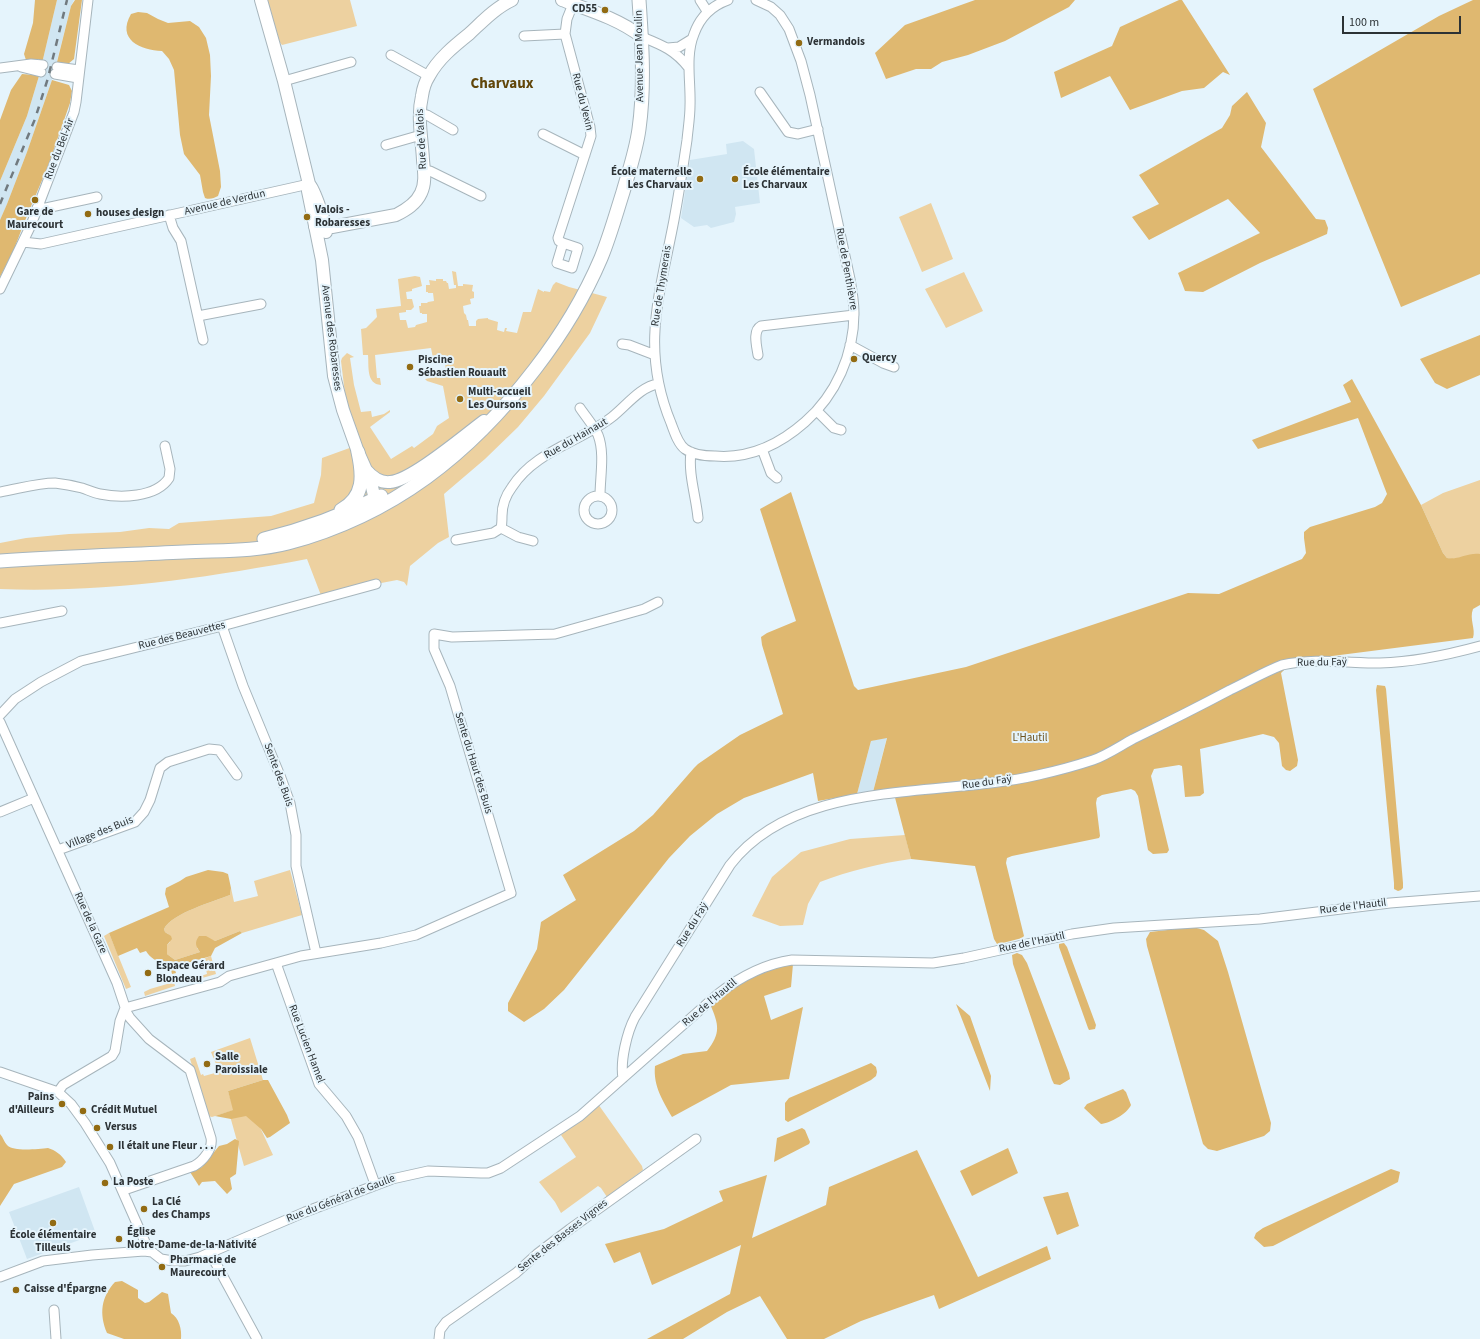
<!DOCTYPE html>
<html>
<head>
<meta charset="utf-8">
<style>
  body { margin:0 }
  #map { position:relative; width:1480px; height:1339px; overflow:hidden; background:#e5f4fc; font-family:"Source Sans 3",sans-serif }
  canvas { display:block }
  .scale { position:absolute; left:1342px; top:16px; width:119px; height:18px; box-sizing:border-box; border:2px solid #2c3235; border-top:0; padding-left:5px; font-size:12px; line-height:14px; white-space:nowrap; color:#2c3235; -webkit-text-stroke:3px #e5f4fc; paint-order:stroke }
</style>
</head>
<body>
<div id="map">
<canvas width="1480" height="1339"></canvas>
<div class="scale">100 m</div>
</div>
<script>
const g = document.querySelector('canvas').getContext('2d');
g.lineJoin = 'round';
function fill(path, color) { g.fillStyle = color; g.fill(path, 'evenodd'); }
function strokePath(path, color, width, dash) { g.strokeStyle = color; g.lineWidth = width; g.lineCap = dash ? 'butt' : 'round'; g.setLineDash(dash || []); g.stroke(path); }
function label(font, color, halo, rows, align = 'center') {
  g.font = font + ' "Source Sans 3",sans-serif'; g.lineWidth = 4; g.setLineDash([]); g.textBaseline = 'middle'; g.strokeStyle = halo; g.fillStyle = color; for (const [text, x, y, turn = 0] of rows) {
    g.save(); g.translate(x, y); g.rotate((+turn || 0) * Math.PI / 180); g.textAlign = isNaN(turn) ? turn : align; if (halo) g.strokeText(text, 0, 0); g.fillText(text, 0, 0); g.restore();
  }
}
const built = new Path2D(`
  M57 0H74L71 6 52 80 27 152 7 204 0 220V181L27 116 39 76Z
  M743 141 754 149 760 203 735 207 736 214 734 222 711 228 707 225 694 227 681 218 690 160 727 154 726 144Z
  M887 737 873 792 857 794 871 741Z
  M79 1187 96 1234 27 1259 9 1212Z`);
const green = new Path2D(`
  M267 0H350L357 26 282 45 277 39Z
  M931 203 953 259 922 272 899 217Z
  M452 271 456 272 458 286H463V284L473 285 472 291 474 292V298L470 299 471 304 463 306 464 313 466 315 467 320H468L469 326H476V321L478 319 488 318V319L498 322 497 330 504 332 505 328H507L506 331 517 333 523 312H531L538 289 544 292V291L550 292 553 285 556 282 569 287 607 297 590 333 544 396 518 427 485 459 444 494 449 537 438 543 410 566 407 586 404 582 397 580 376 584 322 598 307 559C206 578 103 593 0 589V543L26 538 69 534 120 532 149 528 169 529 179 523 271 516 314 503 321 475 322 458 355 446 356 432 345 394 341 361 342 358 347 353 354 357 350 358 354 385 361 412 371 411 372 417 384 414 390 410V412L370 427 391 459 412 446 414 448 433 434 437 426 449 418 443 386 427 381 425 379 446 375 445 360 443 357 433 358 431 348 375 355 377 378H380L381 385C366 384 369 366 368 355H363L361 329 366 328 377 317 376 309 401 306 398 279 415 276 420 277 422 286 412 289V291L406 292 407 299H412L414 307 411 310H406V312L399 313 400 320H406L408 328 415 327 416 325 427 322V314H422V313H420L419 306H421V303H427L428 302 434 301 433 293H428V292H426V285H430L429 280 436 281V279H443V281H446L447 283H448L449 289 456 288V285H454Z
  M964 272 983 311 946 328 925 289Z
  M1480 480V554L1452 559 1447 558 1443 553 1421 505 1443 493Z
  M905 835 911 859C880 863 849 871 820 882L808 904 803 925 780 926 752 916 772 877 801 852 850 839Z
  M290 870 302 915 242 933 240 931 215 941 212 940 197 948 200 952 175 960 167 954V945L170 942 168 934 165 932 164 929C172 913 213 902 230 895L231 888 234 902 258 896 254 881Z
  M109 933 131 987 126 989 104 936Z
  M211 956 216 974 185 983 184 981 207 974 206 969 211 967 209 960 204 962 203 959Z
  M174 982 175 986 145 996 144 992 150 989Z
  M250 1038 263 1080 228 1091 234 1110 212 1117 208 1116 190 1059 195 1057 201 1075 203 1074 204 1076 215 1073 214 1070 218 1069 211 1052Z
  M598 1104 642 1166 643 1170 607 1197 601 1188 598 1186 561 1213 555 1202 539 1182 576 1157 561 1135Z
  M251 1108 273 1155 244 1166 230 1116Z`);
const forest = new Path2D(`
  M35 0H57L39 76 27 116 0 181V120L11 90 22 74 34 75 39 59 26 60 24 54 33 23Z
  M75 0H82L74 59 68 64 57 62 71 6Z
  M975 0H1075L1069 7 1005 41 968 55 942 62 931 69H916L886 79 875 53 905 25Z
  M1179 0H1182L1230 75 1223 72 1204 88 1182 91 1130 110 1110 76 1061 98 1054 72 1112 46 1120 27Z
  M1473 0H1480V274L1401 307 1313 89 1439 16Z
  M138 12 147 13 158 19 168 23 190 21 199 27 206 38 210 55 211 76 209 115 220 171 221 187 218 196C214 198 210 200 205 198L203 192 200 175 184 154 180 135 174 70 169 59 162 51C141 50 116 40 131 14Z
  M52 80 69 85 72 91 70 103 48 166 24 223 13 252 0 277V220L7 204 27 152Z
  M1247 92 1266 123 1261 147 1316 219 1325 220 1328 228 1327 234 1260 263 1203 292 1185 291 1178 273 1260 233 1228 199 1149 240 1132 217 1159 204 1139 175 1222 128 1230 115 1232 106Z
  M1480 335V375L1447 389 1435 383 1420 359Z
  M1352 379 1421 505 1443 553 1447 558C1458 560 1469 552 1480 554V605L1473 609C1469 619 1476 629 1473 638L1293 661 1281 673 1298 760 1297 766 1290 771 1286 770 1282 766 1279 743 1274 737 1263 734 1200 749 1204 793 1200 796 1185 797 1182 766 1179 765 1154 769 1151 776 1169 850 1167 853 1153 854 1148 850 1138 796 1135 791 1131 789 1102 795 1097 798 1096 803 1100 836 1099 838 1012 856 1007 858 1006 863 1024 936 1022 938 999 944H997L994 939 975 866 911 859 893 790 873 792 887 738 871 741 857 794 818 801 813 773 744 798 717 814 690 836 669 858 564 990 544 1009 524 1022 508 1011V1003L537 949 541 922 576 900 563 875 634 831 653 815 694 768 698 764 740 735 783 714 762 645 761 637 767 633 796 621 760 509 791 492 854 686 858 690 966 667 1188 593 1219 594 1302 559 1306 553 1304 538V532L1310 527 1375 507 1382 503 1387 494 1358 418 1258 449 1252 440 1351 402 1343 385Z
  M1377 685 1385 686 1386 689 1403 883V888L1401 890 1398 891 1394 889V883L1376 690Z
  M208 870 223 872 228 874 231 888 230 895C213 902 172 913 164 929L165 932 171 936 172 939 167 945V954L175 960 200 952C196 946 194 943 199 936H206L215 941 240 931 242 933 215 948 211 956 174 967 176 973 172 974 169 962C159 964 151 959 146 951L140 953 137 948 118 956 109 933 169 907 165 894 166 888 180 881 186 877Z
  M1193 927 1204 930 1218 941 1228 972 1271 1123 1270 1131 1264 1136 1217 1151 1208 1149 1203 1144 1147 946 1146 939 1150 932Z
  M1064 943 1067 947 1096 1025 1095 1029 1089 1030 1088 1028 1059 947V944Z
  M1017 953 1022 955 1027 963 1069 1073 1070 1079 1060 1085 1054 1084 1052 1080 1013 964 1012 955Z
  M793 964 791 987 764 996 771 1020 803 1007 789 1079 731 1085 672 1117C663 1101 653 1086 655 1066L683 1054 707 1051C721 1033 719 1025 710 1004L764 967Z
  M956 1004 970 1016 991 1076 990 1091Z
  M871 1063 876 1067 877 1072 876 1076 871 1080 788 1122 785 1120V1103L789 1098Z
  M263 1080H268L287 1115 290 1123 270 1137 267 1138 261 1129 246 1116 231 1119 215 1116 233 1110 228 1091Z
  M1123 1089 1126 1092 1131 1105C1127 1114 1110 1123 1101 1124L1084 1108 1087 1104Z
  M802 1128 805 1130 810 1142 809 1144 774 1162 777 1138Z
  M0 1134C3 1137 4 1142 7 1145 13 1152 38 1149 48 1148 55 1150 62 1155 66 1162L62 1167 14 1184 0 1206Z
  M235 1139 239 1141 236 1174 230 1178 232 1189 227 1194 215 1181 202 1182 199 1186 190 1172 202 1167 219 1146 227 1144Z
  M1008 1148 1018 1173 972 1196 960 1171Z
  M917 1150 978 1277 1047 1246 1051 1259 939 1309 934 1295 861 1321 824 1339H787L760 1296 727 1312 683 1339H647L730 1294 741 1245 652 1285 640 1252 614 1263 605 1244 664 1229 723 1201 719 1191 767 1175 752 1238 826 1205 829 1187Z
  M1391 1169 1400 1172 1398 1182 1273 1246 1264 1247 1254 1238 1256 1233 1263 1228Z
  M1068 1192 1079 1226 1057 1235 1043 1197Z
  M122 1281 138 1290V1298L145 1303 149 1302 162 1292 168 1294 171 1313C179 1318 182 1329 181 1339H124L107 1333C99 1314 101 1297 115 1282Z`);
const minor = new Path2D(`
  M700 0 707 11
  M728 0C711 6 700 17 694 34 685 56 691 82 690 106 690 117 688 129 687 140 683 167 679 193 674 220 660 294 640 348 671 423 674 431 678 444 685 449 693 455 706 456 715 456 750 459 780 444 805 422 836 395 854 354 854 313 854 302 852 290 850 279L810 95 801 61 789 29 780 15 771 7 756 0
  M524 36 565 34
  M642 37C662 45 675 50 689 68
  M668 48 679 47 692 39
  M391 55 429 76
  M21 67 41 72
  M57 67 79 70
  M0 68 31 64 43 65
  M55 74 78 78
  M284 81 351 62
  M760 92 788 132 798 134 818 129
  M420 113 427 115 453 130
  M543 134 585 155
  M386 145 421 135
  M424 171H430L481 196
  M37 208H46L97 197
  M169 215 173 228 181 241 203 340
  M23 242 41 244 309 184
  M563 243 557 263 572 268 578 248 563 243 559 241 558 238 591 136 590 127 565 34 567 19 573 4
  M0 289 31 225 74 112 76 102 88 0
  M198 316 261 304
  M622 344 629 345 655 355
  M850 345 883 363 894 367
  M758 355C757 347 752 331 761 326L854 315
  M580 408C586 417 594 426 598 435 605 453 600 477 600 496
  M817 411 834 428 841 430
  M762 449 771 473 777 478
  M691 452C688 474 696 496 698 518
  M0 492C18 489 37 483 55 483 64 484 74 486 82 488 88 490 94 493 100 494 120 498 156 498 169 478L170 469 165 446
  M584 510a14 14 0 1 1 28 0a14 14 0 1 1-28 0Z
  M501 528C502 524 502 520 502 516 502 506 506 495 512 487 535 451 580 442 612 417 625 407 641 386 658 384
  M456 540 493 533 501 528 518 537 533 541
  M0 623 62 611
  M222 626 243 686 281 778 290 803 296 835V866L316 953
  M0 715 15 699 41 682 81 661 222 626 376 584
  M0 722 117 983 127 1013 130 1018 149 1039 190 1070 211 1138C213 1149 203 1161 194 1166L127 1189H123L121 1185
  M0 812 34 798
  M58 850 135 822 144 812 150 800 160 768 168 762 209 749 219 750 237 775
  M276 963 319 1084 346 1116 358 1137 375 1184
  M125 1008 220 982 229 976 301 956 381 943 416 935 511 893 450 686 434 649V634L452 637 555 634 644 609 658 602
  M0 1072 58 1092 71 1104 85 1123 110 1163 145 1242 146 1251
  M623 1078C620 1061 627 1032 635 1017L730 865C798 777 940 798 1038 775 1056 771 1075 766 1093 760 1107 755 1120 746 1133 739 1166 723 1198 707 1230 690 1247 682 1264 672 1282 665 1313 658 1348 663 1380 663 1414 662 1447 655 1480 646
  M58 1092 63 1085 112 1056 115 1051 120 1021 125 1008
  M215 1250 213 1254 214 1260 257 1339
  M0 1277 43 1261 92 1255 144 1251 152 1252 161 1259 173 1261H185L200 1257 305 1212 392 1179 428 1171 481 1173H488L501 1168 580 1116 718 994C740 977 764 964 792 960L933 963 964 958 1072 934 1114 928 1260 919 1390 903 1480 896
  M54 1310 56 1339
  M439 1339 440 1330 446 1322 516 1273 537 1254 570 1229 696 1139`);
const tertiary = new Path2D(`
  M261 0 284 81 309 184C314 189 327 226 326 232
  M562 0C589 10 619 19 642 37
  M309 184 308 191 322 260 334 376 343 410 358 452 370 479 376 503 373 506
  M315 227 325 225 332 227 396 215C406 210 416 204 421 193 426 183 424 171 423 160 422 139 417 117 422 96 423 89 425 82 429 76 438 59 454 46 469 34 482 22 495 8 512 0
  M366 470C372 477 381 483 390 482 411 481 465 435 484 421`);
const secondary = new Path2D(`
  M341 510C365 497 363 475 358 452
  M264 539C305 529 343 515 381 496
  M0 561C61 557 123 555 184 552 219 550 253 552 288 543 393 515 470 454 535 369 562 334 584 298 601 258 610 236 616 214 623 192 629 171 636 151 639 129 645 86 642 43 639 0`);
const rail = new Path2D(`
  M0 204 35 119 48 78 67 0`);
const markers = [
  [605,10,4,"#926b13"],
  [799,43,4,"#926b13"],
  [700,179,4,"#926b13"],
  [735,179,4,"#926b13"],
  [35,200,4,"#926b13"],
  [88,214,4,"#926b13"],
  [307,217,4,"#926b13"],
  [854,359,4,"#926b13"],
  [410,367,4,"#926b13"],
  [460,399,4,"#926b13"],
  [148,973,4,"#926b13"],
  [207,1064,4,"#926b13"],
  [62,1104,4,"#926b13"],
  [83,1111,4,"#926b13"],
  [97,1128,4,"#926b13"],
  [110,1147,4,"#926b13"],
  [105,1183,4,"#926b13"],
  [144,1209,4,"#926b13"],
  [53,1223,4,"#926b13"],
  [119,1239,4,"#926b13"],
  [162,1267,4,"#926b13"],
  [16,1290,4,"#926b13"]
];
const poiNames = [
  ["CD55",597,10,"right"],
  ["Vermandois",807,43],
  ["École maternelle",692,173,"right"],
  ["Les Charvaux",692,186,"right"],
  ["École élémentaire",743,173],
  ["Les Charvaux",743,186],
  ["Valois -",315,211],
  ["Robaresses",315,224],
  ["Gare de",35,213,"center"],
  ["Maurecourt",35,226,"center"],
  ["houses design",96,214],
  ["Quercy",862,359],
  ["Piscine",418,361],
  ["Sébastien Rouault",418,374],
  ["Multi-accueil",468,393],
  ["Les Oursons",468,406],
  ["Espace Gérard",156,967],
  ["Blondeau",156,980],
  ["Salle",215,1058],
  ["Paroissiale",215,1071],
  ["Pains",54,1098,"right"],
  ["d'Ailleurs",54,1111,"right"],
  ["Crédit Mutuel",91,1111],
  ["Versus",105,1128],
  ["Il était une Fleur . . .",118,1147],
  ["La Poste",113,1183],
  ["La Clé",152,1203],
  ["des Champs",152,1216],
  ["Église",127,1233],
  ["Notre-Dame-de-la-Nativité",127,1246],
  ["École élémentaire",53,1236,"center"],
  ["Tilleuls",53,1249,"center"],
  ["Pharmacie de",170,1261],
  ["Maurecourt",170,1274],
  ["Caisse d'Épargne",24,1290]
];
const streetNames = [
  ["Avenue Jean Moulin",640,56,-91],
  ["Rue du Vexin",582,102,76],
  ["Rue de Valois",422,139,-93],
  ["Rue du Bel-Air",60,149,-69],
  ["Avenue de Verdun",225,203,-13],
  ["Rue de Penthièvre",846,269,80],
  ["Rue de Thymerais",662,286,-81],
  ["Avenue des Robaresses",331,338,83],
  ["Rue du Hainaut",576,439,-30],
  ["Rue des Beauvettes",182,636,-14],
  ["Rue du Faÿ",1322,663,-1],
  ["Sente du Haut des Buis",473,763,73],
  ["Sente des Buis",278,775,70],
  ["Rue du Faÿ",987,783,-8],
  ["Village des Buis",100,833,-22],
  ["Rue de l'Hautil",1353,907,-7],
  ["Rue de la Gare",90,923,66],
  ["Rue du Faÿ",693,925,-58],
  ["Rue de l'Hautil",1032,943,-12],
  ["Rue de l'Hautil",710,1003,-40],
  ["Rue Lucien Hamel",306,1044,69],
  ["Rue du Général de Gaulle",341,1199,-21],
  ["Sente des Basses Vignes",563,1236,-38]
];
const parkNames = [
  ["L'Hautil",1030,739]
];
const districtNames = [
  ["Charvaux",502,85]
];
fill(built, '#d0e6f2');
fill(green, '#edd1a0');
fill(forest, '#dfb870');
strokePath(minor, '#a7b5bc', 11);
strokePath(tertiary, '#a7b5bc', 14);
strokePath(secondary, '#a7b5bc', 15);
strokePath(minor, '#fff', 9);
strokePath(tertiary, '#fff', 12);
strokePath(secondary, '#fff', 13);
strokePath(rail, '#717a7f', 2.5, [7, 7]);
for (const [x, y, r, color] of markers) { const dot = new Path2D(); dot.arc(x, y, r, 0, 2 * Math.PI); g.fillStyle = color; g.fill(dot); strokePath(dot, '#e5f4fc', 1.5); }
label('bold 11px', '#2c3235', '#e5f4fc', poiNames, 'left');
label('11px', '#2c3235', '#e5f4fc', streetNames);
label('11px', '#6d521d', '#e5f4fc', parkNames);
label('bold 15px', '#61460a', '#e5f4fc', districtNames);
</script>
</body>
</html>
